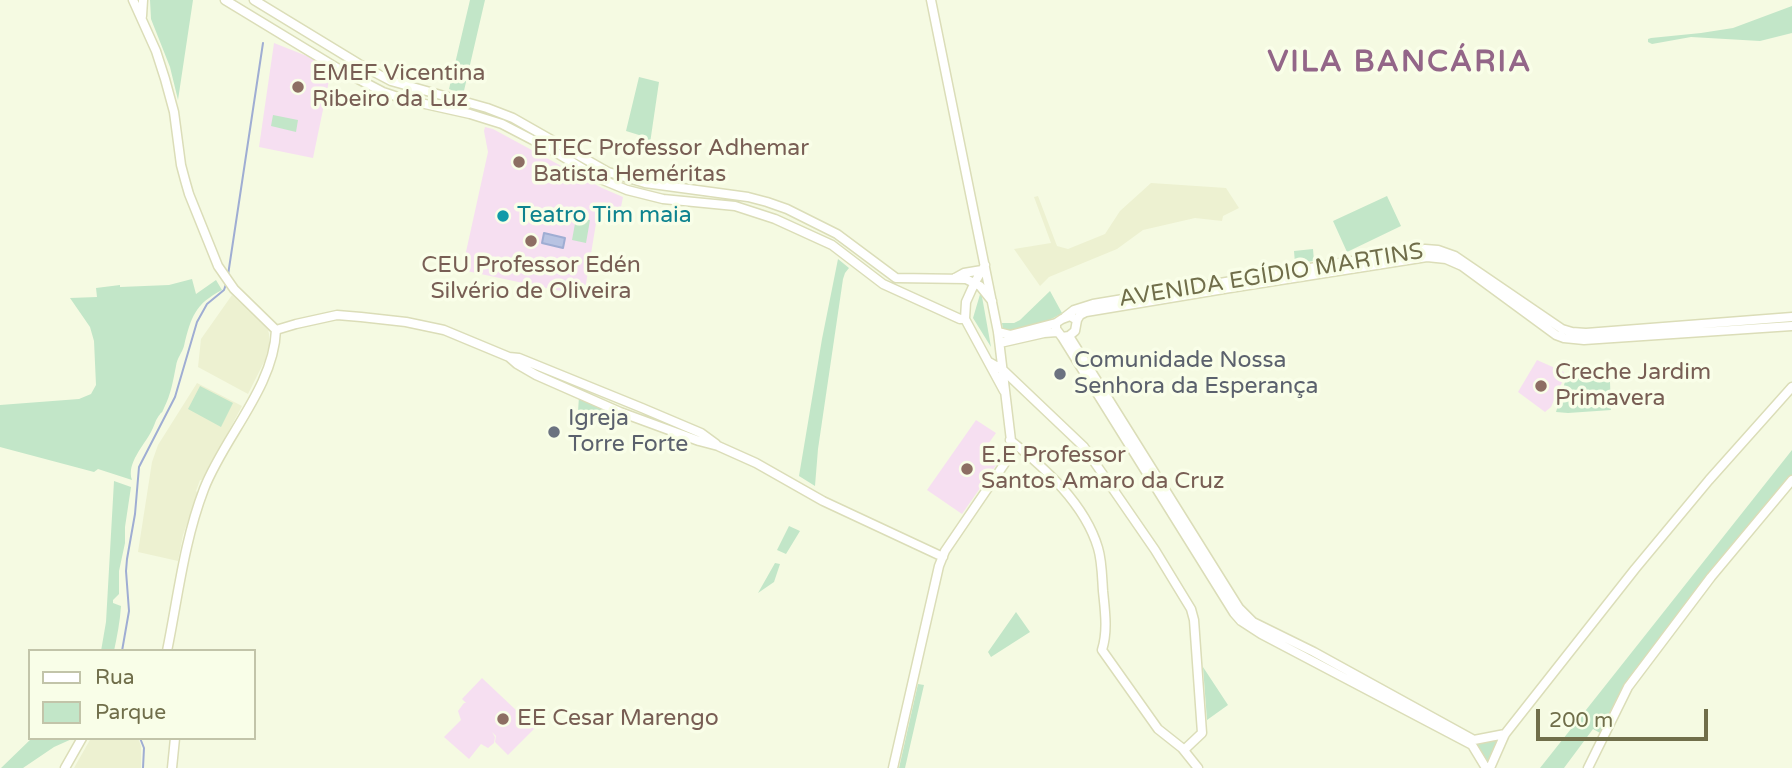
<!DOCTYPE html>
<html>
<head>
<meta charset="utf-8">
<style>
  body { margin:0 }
  #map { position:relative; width:1792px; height:768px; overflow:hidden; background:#f5fae2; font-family:"Varela Round",sans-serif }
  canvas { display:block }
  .legend { position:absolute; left:28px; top:649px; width:228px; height:91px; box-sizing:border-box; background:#f9fee8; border:2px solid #c2c4a9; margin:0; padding:9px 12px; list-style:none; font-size:21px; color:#706e4a }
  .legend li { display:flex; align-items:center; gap:14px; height:35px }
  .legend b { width:35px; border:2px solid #c2c4a9 }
  .scale { position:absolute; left:1536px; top:709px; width:172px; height:32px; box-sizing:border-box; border:4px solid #706e4a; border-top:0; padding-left:9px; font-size:21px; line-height:24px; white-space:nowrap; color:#706e4a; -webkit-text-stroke:5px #f9fee8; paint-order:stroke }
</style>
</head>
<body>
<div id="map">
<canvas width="1792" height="768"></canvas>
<ul class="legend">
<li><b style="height:9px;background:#fff"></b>Rua</li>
<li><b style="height:19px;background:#c2e6c8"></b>Parque</li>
</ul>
<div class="scale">200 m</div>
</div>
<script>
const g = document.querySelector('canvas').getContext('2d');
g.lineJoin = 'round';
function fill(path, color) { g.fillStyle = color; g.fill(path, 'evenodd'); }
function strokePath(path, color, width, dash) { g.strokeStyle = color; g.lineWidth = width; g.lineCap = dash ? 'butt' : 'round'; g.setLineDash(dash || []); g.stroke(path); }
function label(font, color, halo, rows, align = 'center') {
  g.font = font + ' "Varela Round",sans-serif'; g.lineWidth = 7; g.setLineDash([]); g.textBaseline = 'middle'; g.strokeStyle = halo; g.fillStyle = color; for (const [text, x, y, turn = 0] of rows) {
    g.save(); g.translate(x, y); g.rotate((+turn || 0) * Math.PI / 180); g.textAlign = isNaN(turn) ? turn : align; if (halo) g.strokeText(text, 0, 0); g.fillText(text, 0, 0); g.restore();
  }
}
const residential = new Path2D(`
  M1151 183 1226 188 1239 208 1223 216 1222 221 1195 218 1143 230 1117 249 1049 277 1040 286 1014 249 1051 243 1034 197 1038 196 1057 246 1068 249 1105 234 1120 211Z
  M232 295 268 330 269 334V345L265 360 248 394 198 367 201 339Z
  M197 383 242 406 203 480H200L196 491 198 493 183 535 178 561 138 552 152 462 158 445Z
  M91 738H138L141 746V768H74Z`);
const education = new Path2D(`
  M274 43 307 56 331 71 313 158 259 147Z
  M485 127 493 129 602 188 623 197 620 212 599 205 584 296 462 270 488 152 484 131Z
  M1537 360 1564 372 1563 380 1551 407 1545 412 1518 392Z
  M976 420 996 433 986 447 1001 458 962 514 927 490Z
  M482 678 535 728 508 755 495 742 496 736 492 732 495 737 494 743 488 748 481 744 469 759 444 737 461 720 458 711 464 703H466L462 699Z`);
const green = new Path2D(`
  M150 0H193L178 100 170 67 151 19Z
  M470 0H485L463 95 449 89Z
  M1792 6V33L1760 41 1691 37 1652 44 1648 42V39L1651 38 1701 33 1733 28Z
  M639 77 659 82 649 150 636 148 639 135 626 131Z
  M273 115 298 120 296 132 271 126Z
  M1387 196 1401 226 1347 252 1333 221Z
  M576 218 590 220 586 243 572 240Z
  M1313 249 1314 261 1295 263 1294 251Z
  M838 259 849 268 845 273 843 279 818 449 815 486 799 476 822 339Z
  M192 279 196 294 216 280 222 290C195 304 191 317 184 346 182 353 177 358 176 366 173 381 171 394 164 408 160 417 164 408 158 417 155 421 154 427 151 432 144 445 126 464 132 480L98 469 94 472 0 447V405L79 399 91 394 96 385 94 341 90 327 70 298 97 297 96 288 120 285V287L169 285Z
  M981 291 991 347 973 318Z
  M1050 291 1062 313C1049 322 1019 333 1003 330L1002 323H1014L1020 320Z
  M1567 375 1610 382 1611 410 1568 413 1556 412Z
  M200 386 233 403 221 427 188 409Z
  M579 396 605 410 601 421 578 412Z
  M1792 450V478L1617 698 1600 733 1593 729 1564 768H1540Z
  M114 481 131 487 125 527V543L119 571V594L113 600V603L121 606C120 622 117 636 114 651H101L106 622Z
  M789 526 800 531 786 554 777 550Z
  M775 563 780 564 774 582 758 593Z
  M1016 612 1030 632 991 657 988 652Z
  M1203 667 1228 705 1207 720Z
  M918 684 924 685 905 768H899Z
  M1505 734 1490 768 1472 745 1474 740Z
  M32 738H74L54 747 23 768H1Z`);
const water = new Path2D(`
  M544 233 565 238 563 248 542 243Z`);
const stream = new Path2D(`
  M228 275 263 43
  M122 651 129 611 126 571 127 559 135 514 139 467 175 397 197 322 207 304 224 290 226 284
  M140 738 144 748 143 768`);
const secondary = new Path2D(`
  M133 0 156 51 165 79 174 112 181 165 185 180 189 194 218 266 234 289 276 330
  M225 0 337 68 383 92 407 100 470 114 502 124 552 150 598 178 627 190 663 199 735 206 775 219 832 245 883 284 960 319H965
  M254 0 359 64 391 81 487 108 513 118 608 172 645 183 748 197 767 202 787 209 837 234 896 278 966 279 980 286 992 301
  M142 16 143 0
  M985 265 975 282 966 302 965 319 1004 391
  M955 278 964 273 982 270
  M1070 316 1077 320 1075 331 1069 336 1062 337 1056 329V323L1062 319Z
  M1065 317 1074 310 1093 304 1425 249 1438 250 1455 256 1562 329 1572 332 1586 333 1792 317
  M1077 320 1080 315 1086 312 1230 288 1427 257 1446 259 1462 266 1556 335 1564 338 1584 340 1792 326
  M276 330 296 324 337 315 361 317 406 322 444 330 509 357 519 358 642 408 701 433 716 444
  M998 332 1010 335 1056 323
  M1069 336 1239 608 1253 622 1314 652 1474 740 1505 734
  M1062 337 1234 613 1241 621 1261 634 1472 745 1486 768
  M1000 343 1044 333 1057 332
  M509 357 517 364 536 375 620 412 699 441 718 446 756 463 823 501 943 557
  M989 362 1003 370 1084 447 1155 550 1191 609 1194 620 1202 733 1184 750
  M1010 440C1045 468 1085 504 1098 548 1102 561 1102 577 1103 591 1105 611 1108 631 1102 650L1158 729 1182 748 1198 768
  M167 651C178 597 184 541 204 489 224 437 274 387 276 330
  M65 768 82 738
  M172 768 175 738
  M893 768 939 566 945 551 1007 460 1012 449 998 332 931 0
  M1490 768 1505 734 1635 569 1709 480 1792 387
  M1588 768 1628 687 1711 577 1792 480`);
const markers = [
  [298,87,7,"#8d6e63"],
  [519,162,7,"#8d6e63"],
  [503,216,7,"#0f9aa8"],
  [531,241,7,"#8d6e63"],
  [1060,374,7,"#6b7280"],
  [1541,386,7,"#8d6e63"],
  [554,432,7,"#6b7280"],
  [967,469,7,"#8d6e63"],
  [503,719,7,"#8d6e63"]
];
const educationNames = [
  ["EMEF Vicentina",312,74],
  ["Ribeiro da Luz",312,100],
  ["ETEC Professor Adhemar",533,149],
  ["Batista Heméritas",533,175],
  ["CEU Professor Edén",531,266,"center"],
  ["Silvério de Oliveira",531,292,"center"],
  ["Creche Jardim",1555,373],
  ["Primavera",1555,399],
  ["E.E Professor",981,456],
  ["Santos Amaro da Cruz",981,482],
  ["EE Cesar Marengo",517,719]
];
const cultureNames = [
  ["Teatro Tim maia",517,216]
];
const streetNames = [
  ["AVENIDA EGÍDIO MARTINS",1271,276,-9]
];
const worshipNames = [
  ["Comunidade Nossa",1074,361],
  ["Senhora da Esperança",1074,387],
  ["Igreja",568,419],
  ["Torre Forte",568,445]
];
const districtNames = [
  ["VILA BANCÁRIA",1400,63]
];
fill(residential, '#edf1d1');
fill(education, '#f6dff1');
fill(green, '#c2e6c8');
fill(water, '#b8c3e2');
strokePath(water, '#9fadd3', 2);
strokePath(stream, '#9fadd3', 2);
strokePath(secondary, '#dbddb8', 11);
strokePath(secondary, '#fff', 8);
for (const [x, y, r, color] of markers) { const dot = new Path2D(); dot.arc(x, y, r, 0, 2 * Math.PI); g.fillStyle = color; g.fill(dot); strokePath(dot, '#f9fee8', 2.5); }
label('23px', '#785e54', '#f9fee8', educationNames, 'left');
label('23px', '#0d838f', '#f9fee8', cultureNames, 'left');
label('23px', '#706e4a', '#f9fee8', streetNames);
label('23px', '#5b616d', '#f9fee8', worshipNames, 'left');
g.letterSpacing = '2px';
label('bold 30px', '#936688', '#f9fee8', districtNames);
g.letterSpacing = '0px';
</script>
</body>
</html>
